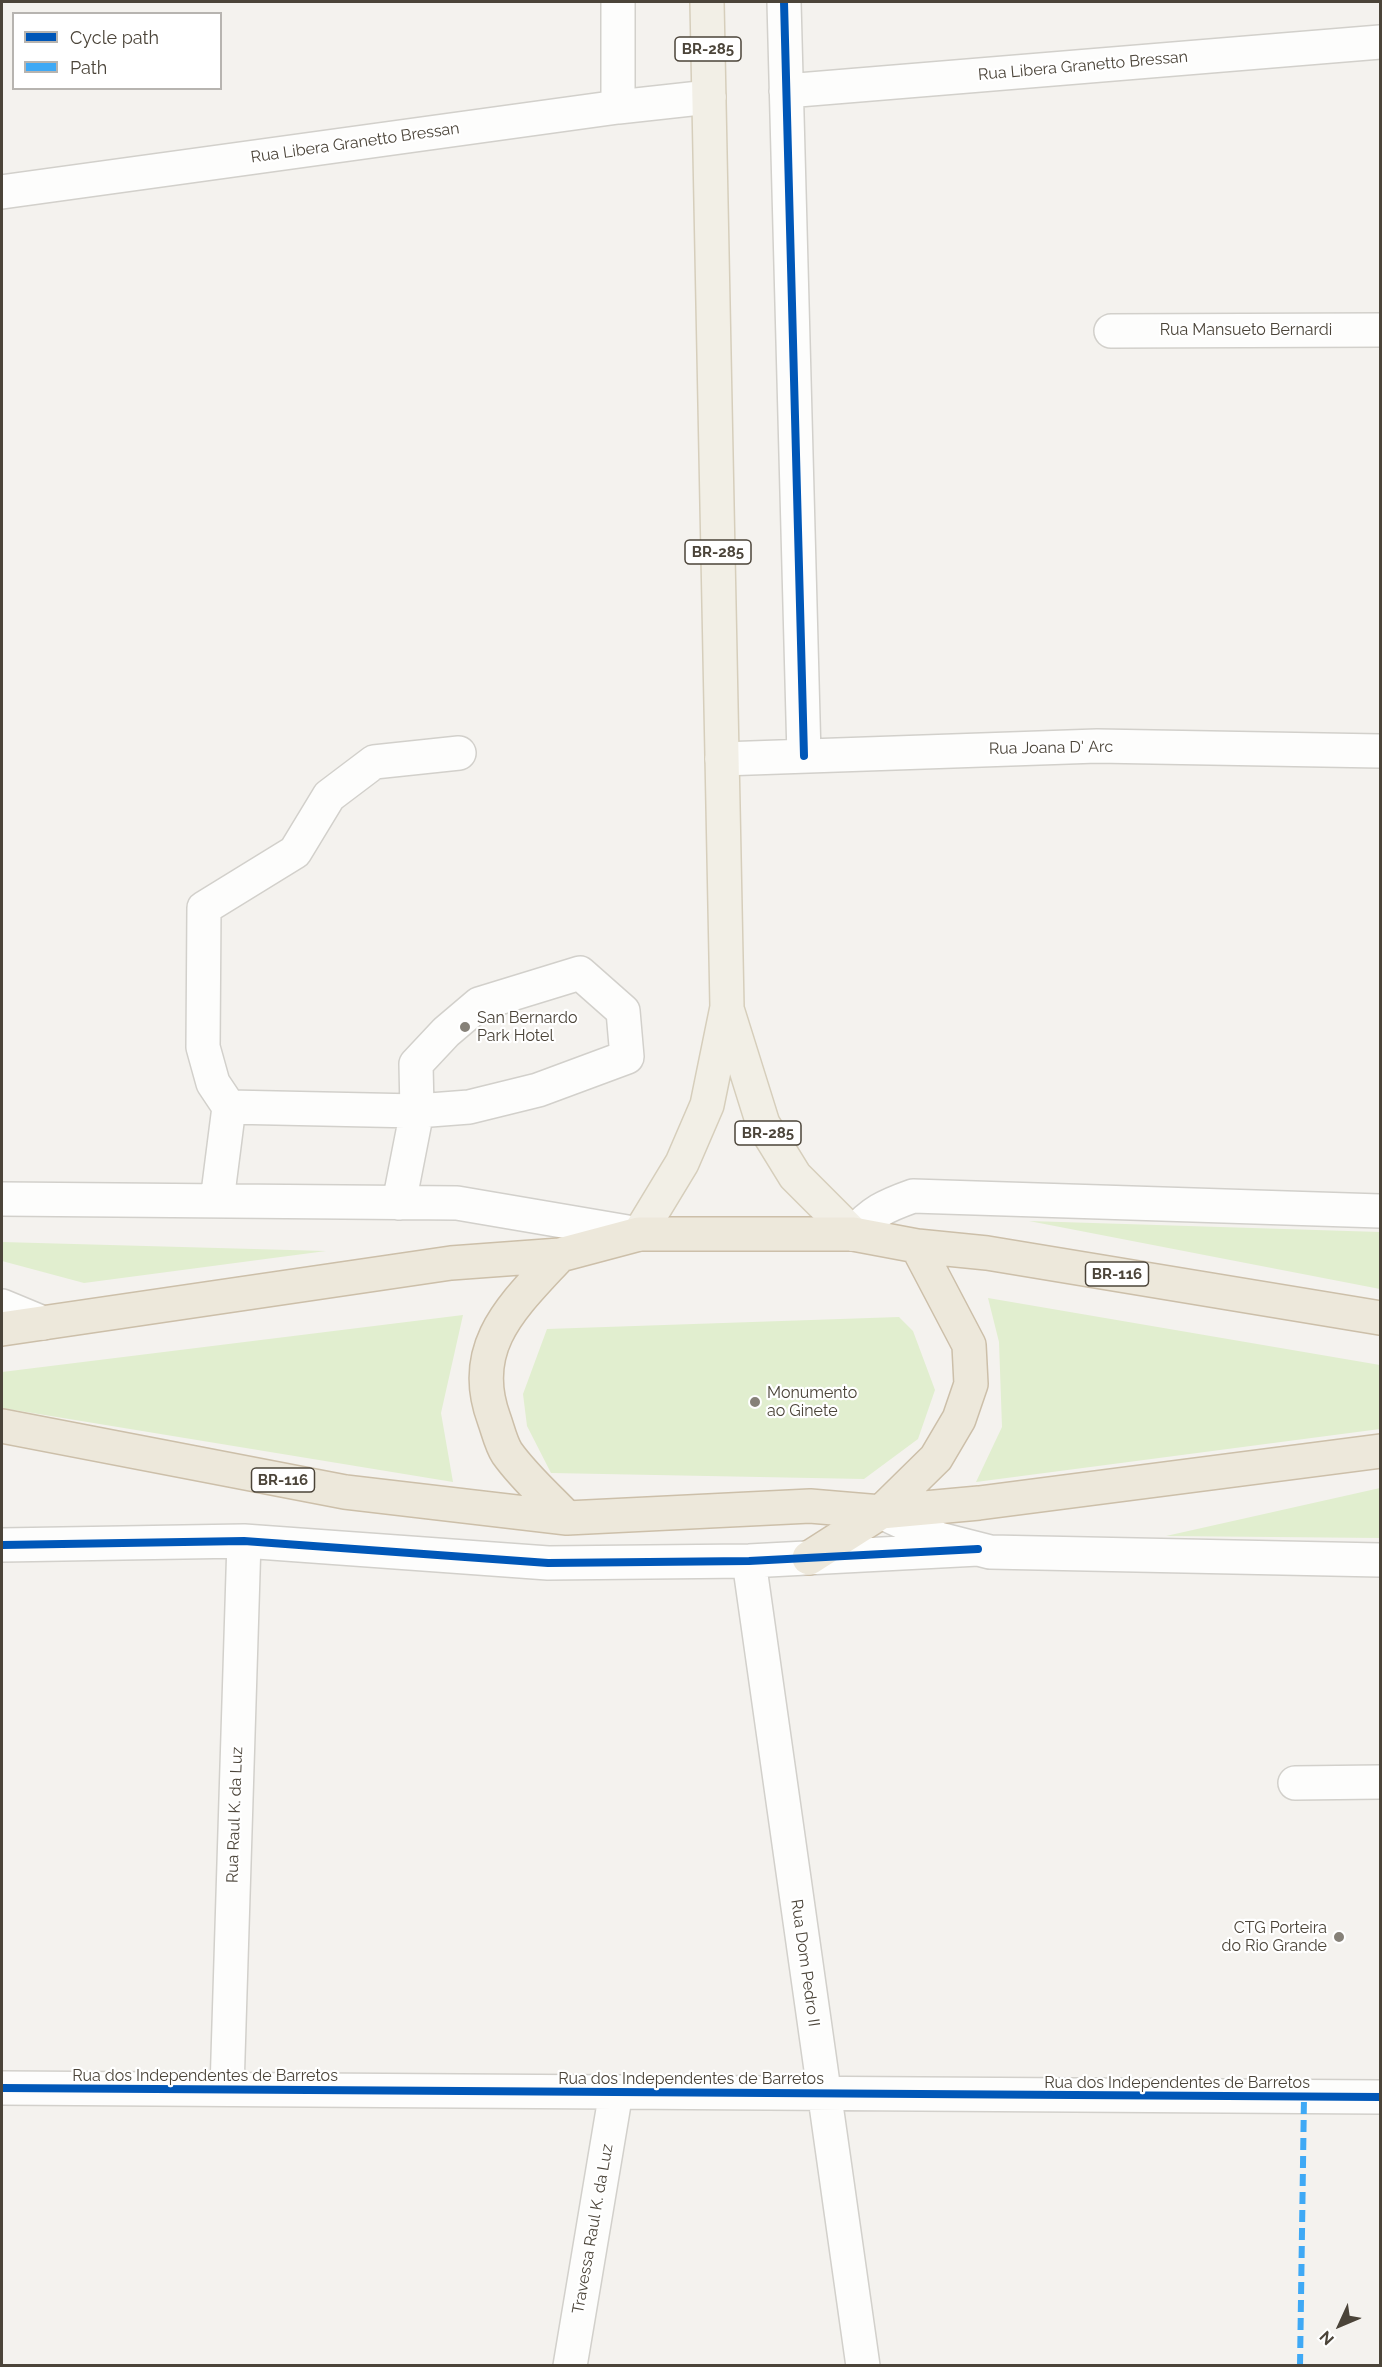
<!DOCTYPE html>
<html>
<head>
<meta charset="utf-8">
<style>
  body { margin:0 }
  #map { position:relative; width:1382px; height:2367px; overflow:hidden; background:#f4f2ee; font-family:Raleway,sans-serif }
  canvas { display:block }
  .frame { position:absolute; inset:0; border:3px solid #4b4439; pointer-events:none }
  .legend { position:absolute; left:12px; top:12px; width:210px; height:78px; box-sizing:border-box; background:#fff; border:2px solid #b7b4b0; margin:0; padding:8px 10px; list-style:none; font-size:18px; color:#4b4439 }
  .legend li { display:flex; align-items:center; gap:12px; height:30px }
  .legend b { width:30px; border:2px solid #b7b4b0 }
  .north { position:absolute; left:1310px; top:2295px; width:60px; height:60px; -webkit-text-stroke:4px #fff; paint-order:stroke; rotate:226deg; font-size:16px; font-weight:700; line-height:24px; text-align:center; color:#4b4439 }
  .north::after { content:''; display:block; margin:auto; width:21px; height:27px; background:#4b4439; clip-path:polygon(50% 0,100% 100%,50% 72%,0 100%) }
</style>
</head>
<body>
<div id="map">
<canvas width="1382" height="2367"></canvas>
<div class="frame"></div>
<ul class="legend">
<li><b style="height:8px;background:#0057b8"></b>Cycle path</li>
<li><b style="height:8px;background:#3fa9f5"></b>Path</li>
</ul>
<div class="north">N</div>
</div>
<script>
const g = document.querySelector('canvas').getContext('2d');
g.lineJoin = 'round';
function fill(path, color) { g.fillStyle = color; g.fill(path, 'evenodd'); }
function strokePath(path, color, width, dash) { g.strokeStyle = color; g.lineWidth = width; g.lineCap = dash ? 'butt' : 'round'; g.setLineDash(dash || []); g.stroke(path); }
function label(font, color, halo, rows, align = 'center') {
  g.font = font + ' Raleway,sans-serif'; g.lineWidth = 4.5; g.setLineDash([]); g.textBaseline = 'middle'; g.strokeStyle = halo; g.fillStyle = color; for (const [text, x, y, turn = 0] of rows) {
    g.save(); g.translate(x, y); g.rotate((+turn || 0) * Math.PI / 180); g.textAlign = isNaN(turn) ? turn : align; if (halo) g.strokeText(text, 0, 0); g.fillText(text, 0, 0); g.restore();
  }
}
const green = new Path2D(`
  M1029 1221 1380 1232V1289Z
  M2 1242 326 1251 84 1283 2 1261Z
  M988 1298 1380 1365V1429L976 1482 1002 1427 999 1342Z
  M463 1315 441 1413 453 1482 2 1408V1372Z
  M899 1317 913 1331 935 1390 918 1439 864 1479 551 1473 527 1426 523 1394 547 1329Z
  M1380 1488V1538L1166 1536Z`);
const minor = new Path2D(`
  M618 2V107
  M784 2 804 756
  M786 91 1380 42
  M2 192 618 107 709 97
  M1111 331 1380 330
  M722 759 1097 746 1380 751
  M229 1107 417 1111 416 1064 446 1032 479 1004 580 973 623 1011 627 1057 538 1090 469 1107 417 1111 399 1203
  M2 1199 457 1203 639 1234
  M217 1201 229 1107 213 1083 203 1047 204 908 295 852 329 796 374 762 459 753
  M853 1234C872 1212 885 1206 913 1196L1380 1211
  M2 1306 43 1323
  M881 1512 939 1539 990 1552 1380 1560
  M2 1545 244 1541 548 1563 749 1561 978 1549
  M749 1561 863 2366
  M1295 1783 1380 1782
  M2 2088 1380 2097
  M227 2089 244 1541
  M570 2366 616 2092`);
const major = new Path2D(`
  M728 1012 763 1124 795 1176 853 1234
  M639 1234 682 1163 707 1105 727 1007 707 2`);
const highway = new Path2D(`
  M560 1255C514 1305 467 1346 494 1419 498 1430 501 1444 507 1453 524 1477 547 1497 567 1518
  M2 1329 451 1263 560 1255 639 1234H853L917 1246 987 1253 1380 1318
  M2 1426 345 1492 567 1518 810 1506 881 1512 979 1503 1380 1451
  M809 1558 881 1512 936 1458 959 1419 971 1384 969 1345 917 1246`);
const quiet = new Path2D(`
  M1300 2366 1304 2097`);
const cycleway = new Path2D(`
  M784 2 804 756
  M2 1545 244 1541 548 1563 749 1561 978 1549
  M2 2088 1380 2097`);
const markers = [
  [465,1027,6,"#868178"],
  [755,1402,6,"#868178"],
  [1339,1937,6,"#868178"]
];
const shields = [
  [708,49,66],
  [718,552,66],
  [768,1133,66],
  [1117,1274,63],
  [283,1480,63]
];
const shieldNames = [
  ["BR-285",708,49],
  ["BR-285",718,552],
  ["BR-285",768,1133],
  ["BR-116",1117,1274],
  ["BR-116",283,1480]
];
const streetNames = [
  ["Rua Libera Granetto Bressan",1083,66,-5],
  ["Rua Libera Granetto Bressan",355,143,-8],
  ["Rua Mansueto Bernardi",1246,330],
  ["Rua Joana D' Arc",1051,748,-1],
  ["Rua Raul K. da Luz",235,1815,-88],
  ["Rua Dom Pedro II",805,1963,82],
  ["Rua dos Independentes de Barretos",205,2076],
  ["Rua dos Independentes de Barretos",691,2079],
  ["Rua dos Independentes de Barretos",1177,2083],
  ["Travessa Raul K. da Luz",593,2229,-80]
];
const poiNames = [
  ["San Bernardo",477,1018],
  ["Park Hotel",477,1036],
  ["Monumento",767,1393],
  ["ao Ginete",767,1411],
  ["CTG Porteira",1327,1928,"right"],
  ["do Rio Grande",1327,1946,"right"]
];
fill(green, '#e1eecf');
strokePath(minor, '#d2d0cb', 36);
strokePath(major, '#d6cebb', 36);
strokePath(highway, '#ccbfa9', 36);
strokePath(minor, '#fdfdfc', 33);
strokePath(major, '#f2efe6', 33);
strokePath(highway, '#ede8db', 33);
strokePath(quiet, '#3fa9f5', 6, [12, 6]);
strokePath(cycleway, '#0057b8', 8);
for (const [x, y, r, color] of markers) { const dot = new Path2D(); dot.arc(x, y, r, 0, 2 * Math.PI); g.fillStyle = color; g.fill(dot); strokePath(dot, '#fff', 2); }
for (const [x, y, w] of shields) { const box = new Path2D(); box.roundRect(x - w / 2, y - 12, w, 24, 4.5); g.fillStyle = '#fff'; g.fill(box); strokePath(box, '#4b4439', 1.5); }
label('bold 15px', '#4b4439', null, shieldNames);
label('16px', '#4b4439', '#fff', streetNames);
label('16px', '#4b4439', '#fff', poiNames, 'left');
</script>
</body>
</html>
